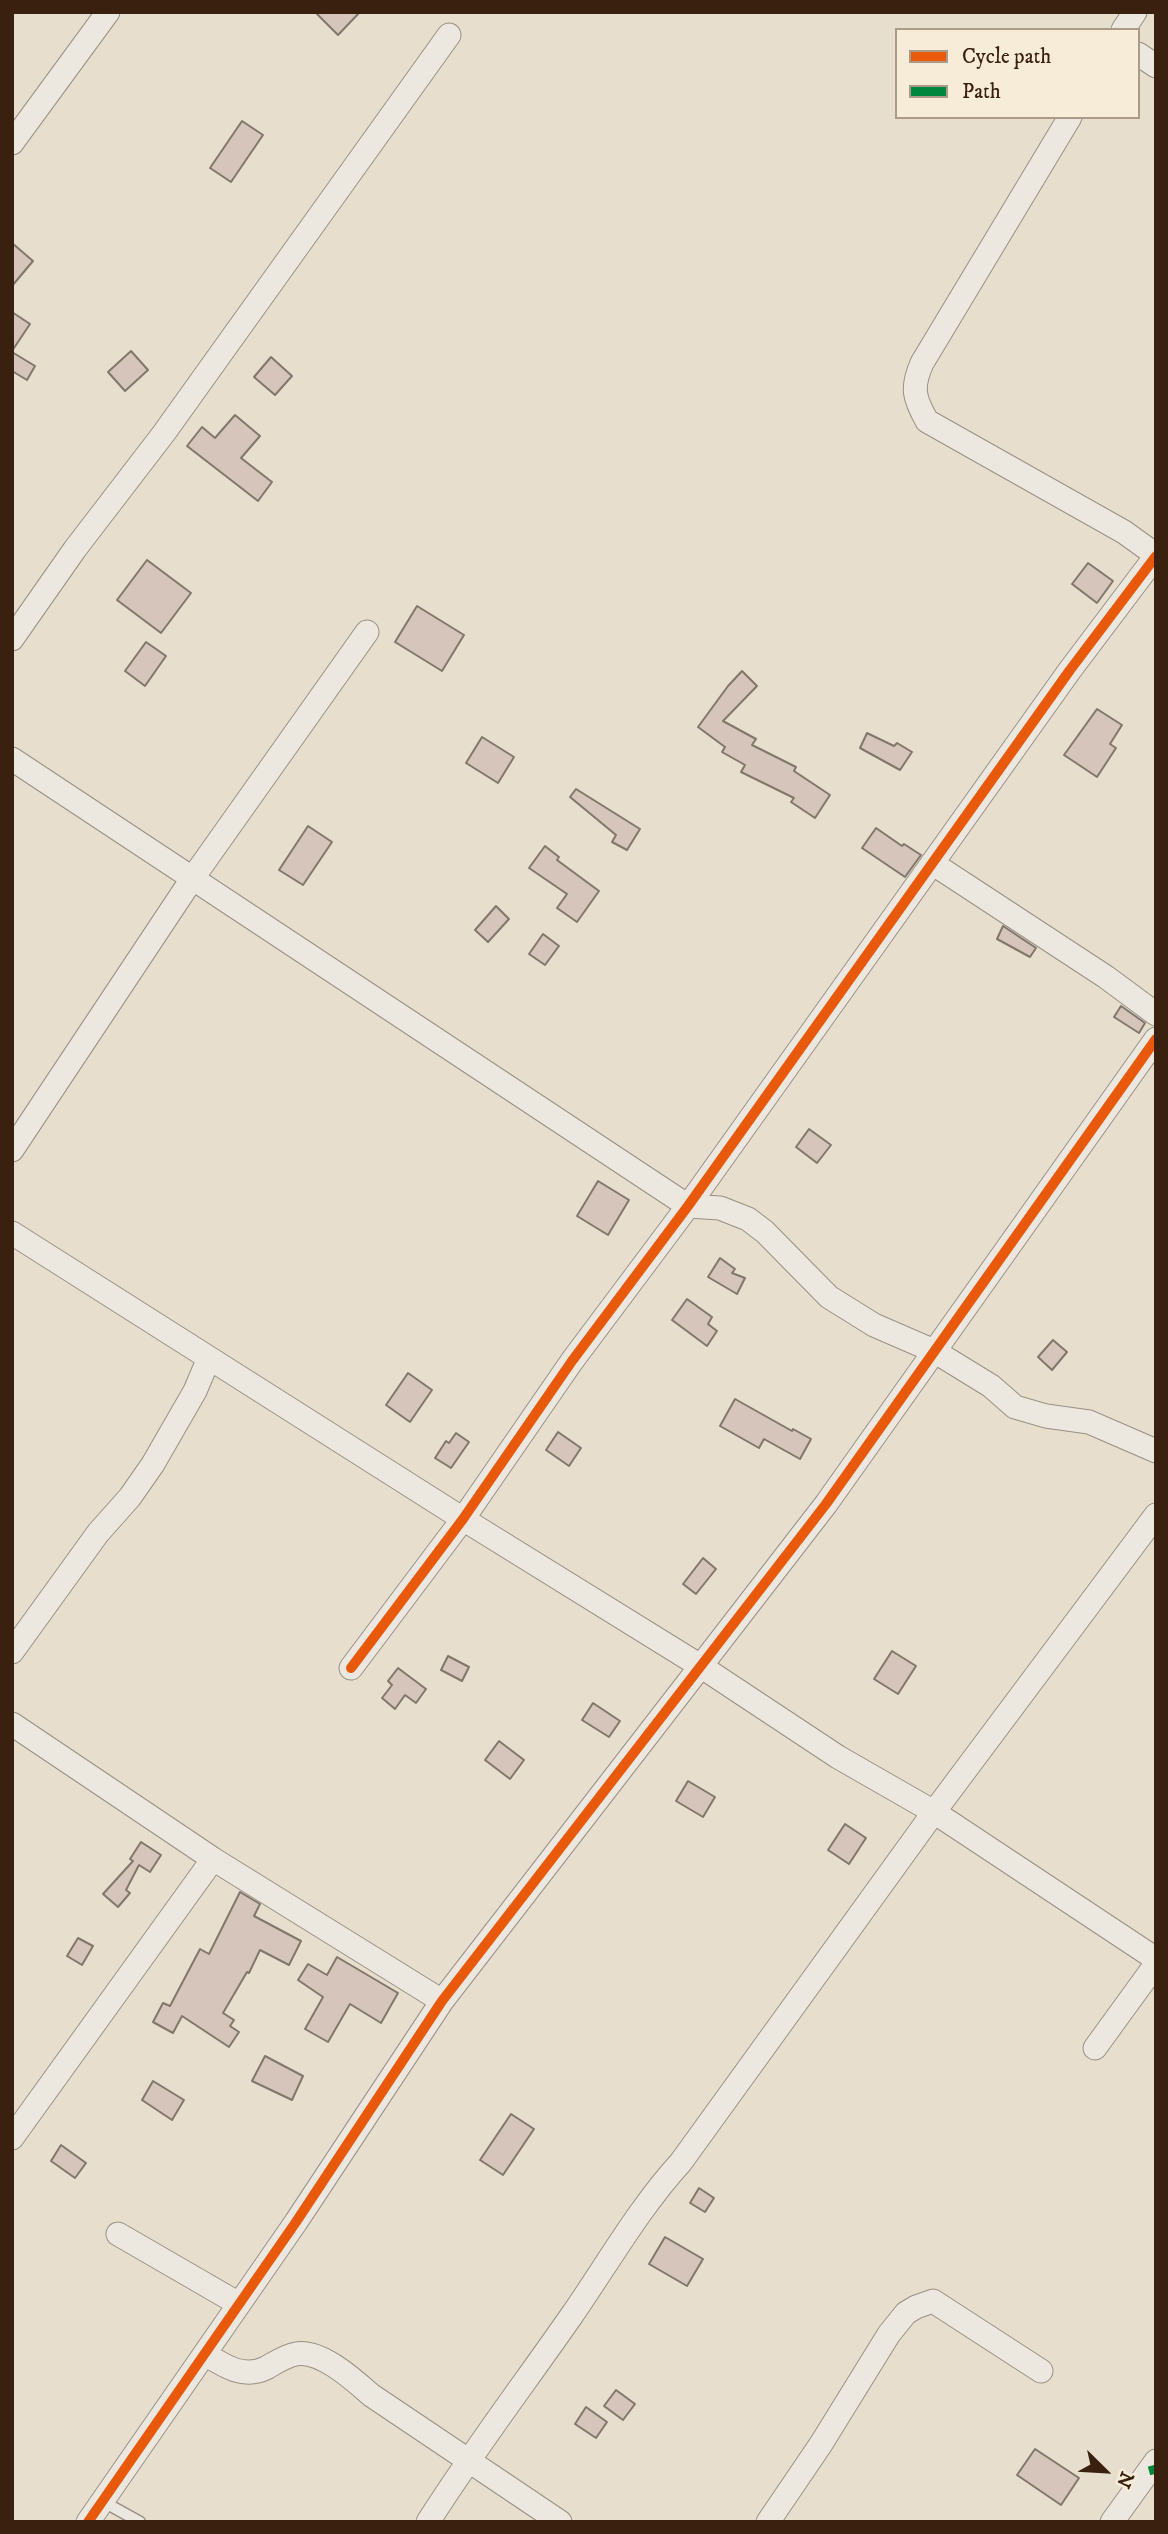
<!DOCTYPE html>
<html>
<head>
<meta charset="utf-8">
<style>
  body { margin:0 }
  #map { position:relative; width:1168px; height:2534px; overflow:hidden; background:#e8dece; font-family:"IM FELL DW Pica",serif }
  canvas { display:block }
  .frame { position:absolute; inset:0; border:14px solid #3a200e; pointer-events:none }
  .legend { position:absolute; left:895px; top:28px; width:245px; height:91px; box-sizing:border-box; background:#f7ecd8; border:2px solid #ab9a87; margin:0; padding:9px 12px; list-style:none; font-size:21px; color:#3a200e }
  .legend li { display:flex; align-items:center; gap:14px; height:35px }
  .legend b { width:35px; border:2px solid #ab9a87 }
  .north { position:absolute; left:1070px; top:2436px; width:70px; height:70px; -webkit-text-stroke:5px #f7ecd8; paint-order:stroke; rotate:114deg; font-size:19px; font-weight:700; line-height:28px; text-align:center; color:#3a200e }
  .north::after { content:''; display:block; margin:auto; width:24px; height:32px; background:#3a200e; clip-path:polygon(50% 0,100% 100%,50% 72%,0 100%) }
</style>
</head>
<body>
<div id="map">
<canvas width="1168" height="2534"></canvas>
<div class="frame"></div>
<ul class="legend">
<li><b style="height:9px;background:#e8590c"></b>Cycle path</li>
<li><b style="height:9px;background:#00873e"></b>Path</li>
</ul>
<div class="north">N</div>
</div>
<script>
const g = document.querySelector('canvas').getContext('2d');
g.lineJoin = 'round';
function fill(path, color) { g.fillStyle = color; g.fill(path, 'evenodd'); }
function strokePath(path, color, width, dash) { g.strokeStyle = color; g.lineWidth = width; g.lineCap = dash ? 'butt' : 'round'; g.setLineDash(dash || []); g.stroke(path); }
const building = new Path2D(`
  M315 12H360L338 35Z
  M242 121 263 135 231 182 210 168Z
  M12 243 33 261 12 286Z
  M12 312 30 324 12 351Z
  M131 351 148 370 125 391 108 372Z
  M12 352 35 366 27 380 12 371Z
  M271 357 292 376 275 395 254 377Z
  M235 415 260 436 241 458 272 482 258 501 187 446 202 427 215 438Z
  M147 560 191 593 161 633 117 600Z
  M1088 563 1113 581 1097 603 1072 584Z
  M417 606 464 635 442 671 395 642Z
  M146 642 166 656 145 686 125 671Z
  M742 671 757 686 723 721 756 739 752 745 796 767 794 771 830 795 815 818 791 802 794 798 741 772 745 765 722 752 725 747 698 727 728 686Z
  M1097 709 1122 725 1110 744 1116 748 1097 777 1064 755Z
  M867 733 894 746 897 743 912 752 900 770 860 748Z
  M482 737 514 757 498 783 466 763Z
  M576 789 640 829 627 850 612 842 616 835 570 797Z
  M308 826 332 842 303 885 279 870Z
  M876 828 902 846 904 844 921 855 905 877 862 848Z
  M545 846 559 857 557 860 599 891 577 922 557 908 567 894 529 868Z
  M496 906 509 919 488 942 475 930Z
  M1003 926 1036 948 1030 957 997 939Z
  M543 934 559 946 545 965 529 954Z
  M1121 1006 1145 1023 1139 1033 1114 1017Z
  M809 1129 831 1145 817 1163 796 1147Z
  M598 1181 629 1200 608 1235 577 1216Z
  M720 1258 735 1269 732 1273 745 1278 737 1294 708 1277Z
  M687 1299 712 1317 708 1324 717 1331 707 1346 672 1320Z
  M1053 1340 1067 1352 1052 1370 1038 1357Z
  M408 1373 432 1390 410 1422 386 1405Z
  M735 1399 792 1431 793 1429 811 1439 800 1459 764 1439 759 1448 720 1426Z
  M558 1432 581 1448 569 1466 546 1450Z
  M456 1433 469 1442 451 1468 435 1458 446 1441 449 1443Z
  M703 1558 716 1569 696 1594 683 1584Z
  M892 1651 916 1666 898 1694 874 1679Z
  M448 1656 469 1667 462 1681 441 1670Z
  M398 1668 426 1689 416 1703 405 1695 395 1709 382 1698 392 1685 388 1681Z
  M593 1703 620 1721 609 1737 582 1720Z
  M499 1741 524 1760 510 1779 485 1760Z
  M688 1781 715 1797 703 1817 676 1801Z
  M845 1824 866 1838 849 1864 828 1850Z
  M141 1842 161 1855 150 1872 139 1865 126 1890 130 1893 118 1907 103 1894 133 1861 130 1859Z
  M240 1892 260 1904 254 1916 301 1941 289 1965 260 1950 249 1973 247 1972 223 2013 234 2020 230 2026 239 2032 229 2047 182 2016 173 2033 153 2022 163 2003 170 2006 200 1949 209 1954Z
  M78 1938 93 1946 82 1965 67 1956Z
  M337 1957 398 1993 381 2023 350 2004 328 2042 305 2029 323 1997 298 1980 308 1964 327 1975Z
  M265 2056 303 2076 292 2100 252 2081Z
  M153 2081 184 2100 172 2120 142 2100Z
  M511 2114 534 2129 503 2175 480 2160Z
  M61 2145 86 2163 75 2178 51 2161Z
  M699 2188 714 2198 705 2212 690 2203Z
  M665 2237 703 2259 687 2286 649 2264Z
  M616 2390 635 2404 623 2420 604 2406Z
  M586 2407 607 2422 596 2438 575 2424Z
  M1035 2449 1079 2478 1061 2505 1017 2475Z`);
const service = new Path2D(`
  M102 2501 140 2522`);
const minor = new Path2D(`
  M1123 30 1135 12
  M1138 54 1156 66
  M1070 117 922 363C911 388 914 398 927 421L1124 532 1156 555
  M12 143 108 12
  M12 639 75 549 164 433 449 35
  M12 759 688 1206 720 1208 748 1219 765 1232 829 1297 874 1325 934 1351 991 1386 1015 1407 1046 1416 1089 1422 1156 1451
  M932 863 1106 977 1156 1014
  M12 1150 192 879 367 632
  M12 1233 463 1519 702 1667 838 1757 934 1812 1156 1959
  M12 1652 98 1533 130 1497 153 1464 195 1391 209 1358
  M351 1668 463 1519 572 1361 688 1206 1070 670 1156 556
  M12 1724 213 1859 442 2001
  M1095 2048 1156 1964
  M12 2138 213 1859
  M118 2234 239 2304
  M205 2354C224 2366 244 2379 266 2368 275 2363 285 2356 296 2354 320 2349 354 2380 371 2395L560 2522
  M88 2522 296 2222 442 2001 826 1504 1156 1039
  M428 2522C473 2451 524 2384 572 2315 608 2263 639 2208 681 2162L934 1812 1156 1515
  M768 2522 821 2444 889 2334 906 2313 916 2307 933 2301 1041 2371
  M1112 2522 1156 2461`);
const quiet = new Path2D(`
  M1149 2471 1156 2469`);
const cycleway = new Path2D(`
  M351 1668 463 1519 572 1361 688 1206 1070 670 1156 556
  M88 2522 296 2222 442 2001 826 1504 1156 1039`);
fill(building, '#d5c5ba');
strokePath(building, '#81776c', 2);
strokePath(service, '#999085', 13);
strokePath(minor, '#999085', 25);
strokePath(service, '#ece7df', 10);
strokePath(minor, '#ece7df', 23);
strokePath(quiet, '#00873e', 9, [18, 9]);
strokePath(cycleway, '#e8590c', 10);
</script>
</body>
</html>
